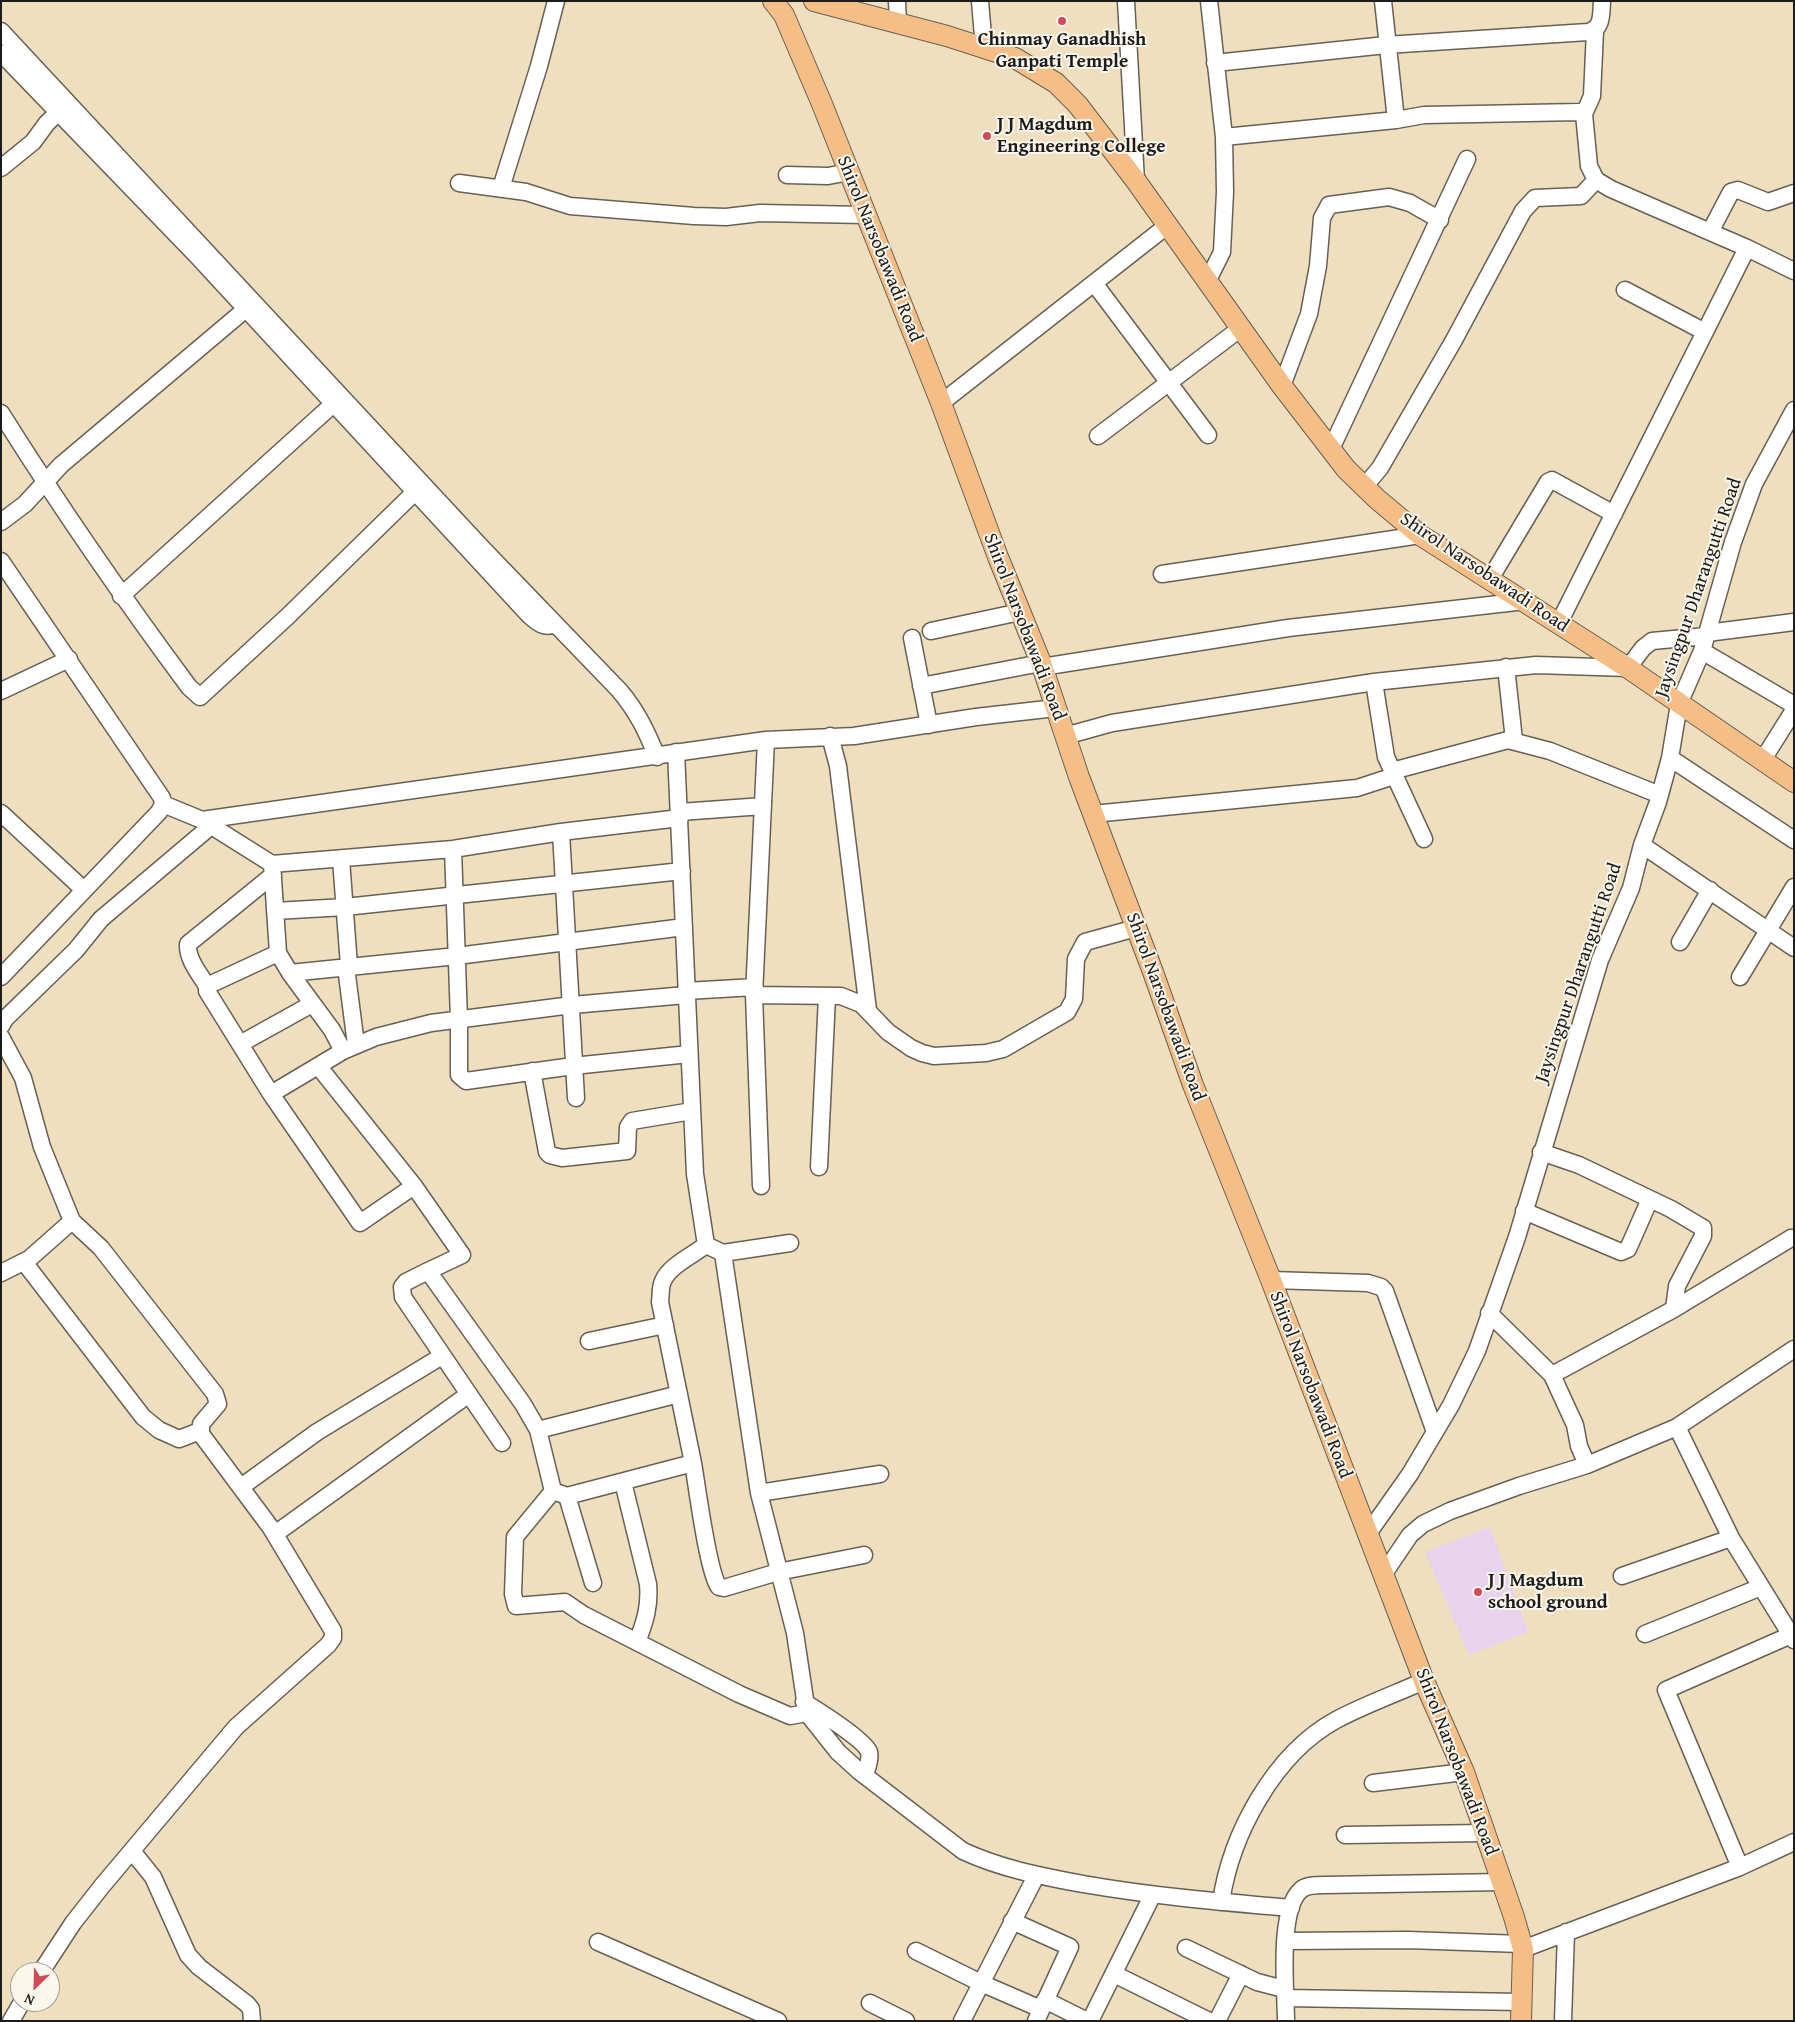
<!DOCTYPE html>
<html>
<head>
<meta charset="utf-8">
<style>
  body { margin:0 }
  #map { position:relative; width:1795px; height:2022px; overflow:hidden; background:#f0dfbe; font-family:"Gentium Book Plus",serif }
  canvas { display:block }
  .frame { position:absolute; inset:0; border:2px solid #1c1c1c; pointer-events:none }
  .north { position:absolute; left:10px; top:1962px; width:50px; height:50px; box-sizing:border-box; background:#fbf7ec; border:1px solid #a29f99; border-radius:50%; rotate:204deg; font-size:14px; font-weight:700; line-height:20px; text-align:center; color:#1c1c1c }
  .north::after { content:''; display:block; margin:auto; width:18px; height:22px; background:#d1495b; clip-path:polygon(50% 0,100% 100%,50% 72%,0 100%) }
</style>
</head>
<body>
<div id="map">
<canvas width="1795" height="2022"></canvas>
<div class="frame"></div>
<div class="north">N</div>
</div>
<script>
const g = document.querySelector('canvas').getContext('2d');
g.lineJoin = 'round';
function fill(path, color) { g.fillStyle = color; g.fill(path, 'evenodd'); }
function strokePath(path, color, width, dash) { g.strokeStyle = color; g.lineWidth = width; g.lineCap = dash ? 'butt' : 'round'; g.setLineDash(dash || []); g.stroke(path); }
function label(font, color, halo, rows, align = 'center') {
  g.font = font + ' "Gentium Book Plus",serif'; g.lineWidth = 4; g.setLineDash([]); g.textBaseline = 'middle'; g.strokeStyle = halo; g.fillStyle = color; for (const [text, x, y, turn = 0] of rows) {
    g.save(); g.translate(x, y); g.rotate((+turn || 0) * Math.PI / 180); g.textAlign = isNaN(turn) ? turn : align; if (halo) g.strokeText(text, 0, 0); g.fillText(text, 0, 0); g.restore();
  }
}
const built = new Path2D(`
  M1490 1527 1528 1632 1469 1655 1425 1552Z`);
const minor = new Path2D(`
  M897 1 898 23
  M980 1 984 49
  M1126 1 1136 181
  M1383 1 1396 120
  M1 31 483 549 619 690C637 711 647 732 657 757
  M1 53 200 259 529 615C537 622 544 629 555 624
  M1215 63 1386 45 1588 32C1603 29 1601 14 1602 1
  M1584 114 1592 96 1595 31
  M1224 137 1396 120 1424 115 1579 112 1584 114 1589 166 1596 180 1611 189 1747 248 1794 271
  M1 168 33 142 47 123 67 104
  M787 175 828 176 849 172
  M459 183 526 192 570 206 694 216 726 217 760 213 865 215
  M501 188 539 66 556 1
  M1710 232 1731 192 1738 190 1768 202 1794 193
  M1207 282 1222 252 1225 192 1224 137 1209 1
  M1094 283 1208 435
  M1625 290 1705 332
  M1282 386 1309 314 1318 266 1322 218 1329 205 1389 197 1410 203 1440 220
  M941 403 1168 225
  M1 413C60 507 123 598 189 687L200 697 288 616 421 486
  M1098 436 1241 328
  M1331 449 1467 159
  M1364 487 1380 468 1454 340 1523 211 1535 198 1581 196 1596 180
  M1 522 25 504 61 465 253 303
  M1 561 162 798 163 804 202 820 766 740 854 736 976 717 1056 708
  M1162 574 1420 535
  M1490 579 1548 482 1552 480 1614 514
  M121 596 341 397
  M1559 623 1747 248
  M931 631 1020 612
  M1707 633 1794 622
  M912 638 929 725
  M1702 651 1794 705
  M1042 667 1288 628 1525 601
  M1506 667 1514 740
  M1374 682 1386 757 1424 839
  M921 686 1041 663
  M1 691 69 659
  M830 736 838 766 868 1010
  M1065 736 1112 723 1374 682 1536 665 1628 668 1643 648 1652 641 1706 636
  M676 752 695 1174 706 1245 723 1253 759 1493 795 1633 807 1713 838 1752 860 1772 963 1851C1002 1869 1041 1876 1083 1884 1152 1896 1221 1902 1291 1908
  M1670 758 1794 840
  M1762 761 1794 710
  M1392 771 1508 740 1550 751 1660 795
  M680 812 763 806
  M1 813 84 890
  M1093 814 1357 788 1394 776
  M202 820 272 864 453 849 561 832 680 818
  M561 832 576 1098
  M1642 845 1794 948
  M453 849 459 1020V1075L466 1081 573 1066 689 1054
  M341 859 349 966
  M272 864 278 953 290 973 332 1030 343 1051
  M275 911 345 907 682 871
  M1680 942 1710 890
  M278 953 207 986V991L271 1094 360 1223 414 1186
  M346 967 356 1045
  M290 973 457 956 684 927
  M1 977 159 812 163 804
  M1740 977 1794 887
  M207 986C199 973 187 959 188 944L273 875
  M686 991 755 987
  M754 995 841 996 861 1004 888 1032 911 1048 922 1053 934 1056 986 1053 1003 1049 1067 1012 1074 999 1076 959 1085 942 1136 928
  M1 1026 5 1019 76 950 101 919 211 826
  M1 1037 23 1078 42 1147 72 1221 101 1248 215 1394 218 1404 201 1424V1434L271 1528 333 1631V1638L328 1645 236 1727 102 1886 73 1923 41 1972
  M240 1044 312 1004
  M319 1067 414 1186 462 1255 428 1271 523 1404 538 1430 553 1491
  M532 1071 547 1152 550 1155 562 1158 627 1151 628 1127 632 1121 692 1111
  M271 1094 343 1051 376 1037 431 1023 572 1005 686 995
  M1541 1152 1579 1165 1671 1209 1703 1228V1236L1677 1286 1674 1309
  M819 1167 827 996
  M761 1186 754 995 766 740
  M1524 1211 1621 1252 1628 1249 1650 1199
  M723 1253 790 1243
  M24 1262 143 1417 159 1430 179 1439 200 1431
  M428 1271 406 1282 402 1287 403 1297 502 1443
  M1 1273 29 1259 72 1221
  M1271 1280 1368 1283 1381 1287 1385 1291 1435 1432
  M1489 1313 1552 1375 1575 1425 1579 1446 1587 1465
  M589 1341 665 1325
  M1552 1375 1674 1309 1791 1238H1794
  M1677 1427 1731 1538 1794 1640
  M538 1430 679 1394
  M693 1463 660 1302C661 1295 660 1287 663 1281 669 1266 693 1255 706 1245
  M623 1482 648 1584C650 1606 645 1622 637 1642
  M241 1487 317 1432 442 1356
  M759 1493 880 1474
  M567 1496 593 1583
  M275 1534 469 1394
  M1367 1535 1410 1474 1451 1405 1477 1351 1517 1237 1600 960 1631 888 1642 845 1658 802 1670 758 1679 704 1702 651 1733 542 1754 484 1794 410
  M1383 1575 1410 1535 1423 1524 1450 1511 1519 1486 1587 1465 1677 1427 1794 1349
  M1622 1576 1731 1538
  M1645 1634 1761 1587
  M804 1702C817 1710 865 1740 869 1752 871 1760 867 1768 865 1775
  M807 1713 790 1716 739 1694 584 1615 565 1602 516 1606 513 1594 515 1537 553 1491 567 1496 693 1463C697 1486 708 1573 719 1587L724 1588 778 1572 864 1555
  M1373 1783 1464 1772
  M1345 1835 1484 1833
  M132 1851 153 1877 188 1955 199 1967 247 2004 251 2009 252 2021
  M1740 1867 1666 1690 1791 1635
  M1221 1902C1231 1834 1274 1754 1336 1720 1364 1705 1395 1694 1424 1681
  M1012 1921 1070 1947 1036 2021
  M1285 1941 1408 1940 1521 1944
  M598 1942 778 2021
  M1186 1948 1257 1982 1284 1989
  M1523 1949 1740 1867 1794 1842
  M916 1951 981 1983 1041 2009
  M1114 1974 1209 2021
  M1286 1998 1521 2002
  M1045 2000 1087 2021
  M870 2003 906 2021
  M11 2021 22 2002
  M962 2021 1036 1876
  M1090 2021 1152 1896
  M1217 2021 1241 1974
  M1286 2021C1286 1992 1277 1908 1302 1889 1308 1885 1317 1885 1324 1885L1503 1882
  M1563 2021 1566 1932`);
const major = new Path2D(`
  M773 1 784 15 822 104 941 403 998 557 1041 663 1079 777 1153 972 1193 1085 1271 1280 1424 1681 1464 1772 1514 1917 1523 1949 1521 2021
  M814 1 947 36 1015 58 1056 83 1078 105 1136 181 1282 386 1346 469 1377 499 1420 535 1628 668 1794 782`);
const markers = [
  [1062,21,5,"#d1495b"],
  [987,136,5,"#d1495b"],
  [1478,1592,5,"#d1495b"]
];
const poiNames = [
  ["Chinmay Ganadhish",1062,40,"center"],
  ["Ganpati Temple",1062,62,"center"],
  ["J J Magdum",997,125],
  ["Engineering College",997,147],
  ["J J Magdum",1488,1581],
  ["school ground",1488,1603]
];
const streetNames = [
  ["Shirol Narsobawadi Road",879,249,68],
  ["Shirol Narsobawadi Road",1484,573,34],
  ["Jaysingpur Dharangutti Road",1699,588,-71],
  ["Shirol Narsobawadi Road",1024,627,69],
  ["Jaysingpur Dharangutti Road",1579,973,-71],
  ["Shirol Narsobawadi Road",1165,1007,70],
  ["Shirol Narsobawadi Road",1310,1385,69],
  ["Shirol Narsobawadi Road",1456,1762,69]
];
fill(built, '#e8d2ee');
strokePath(minor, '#666055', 19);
strokePath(major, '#666055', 22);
strokePath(minor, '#fff', 16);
strokePath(major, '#f6be87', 20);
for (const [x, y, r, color] of markers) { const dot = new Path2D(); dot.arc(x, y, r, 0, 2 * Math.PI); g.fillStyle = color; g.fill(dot); strokePath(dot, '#fbf7ec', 2); }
label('bold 19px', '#1c1c1c', '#fbf7ec', poiNames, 'left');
label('19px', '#1c1c1c', '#fbf7ec', streetNames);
</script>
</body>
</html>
